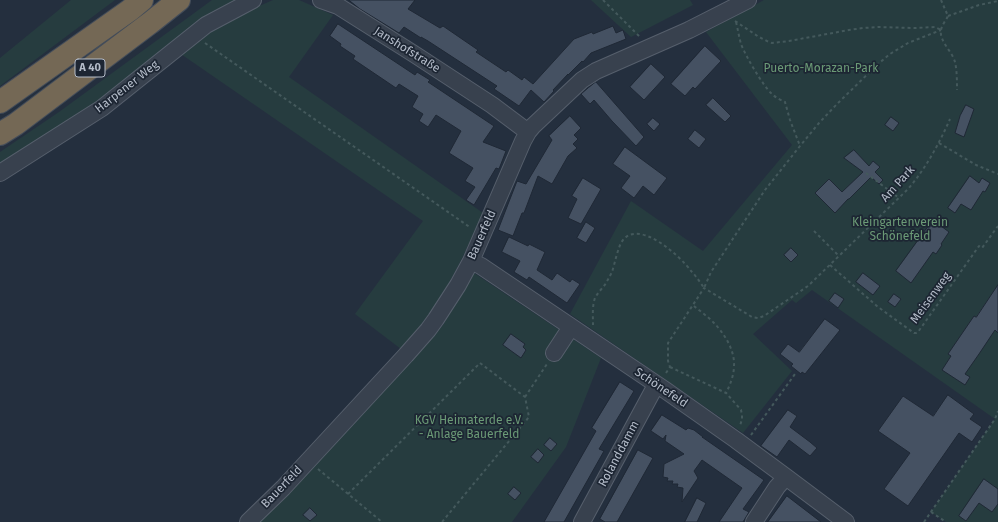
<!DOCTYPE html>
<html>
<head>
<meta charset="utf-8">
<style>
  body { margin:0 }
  canvas { display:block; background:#242f3e }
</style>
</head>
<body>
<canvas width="998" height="522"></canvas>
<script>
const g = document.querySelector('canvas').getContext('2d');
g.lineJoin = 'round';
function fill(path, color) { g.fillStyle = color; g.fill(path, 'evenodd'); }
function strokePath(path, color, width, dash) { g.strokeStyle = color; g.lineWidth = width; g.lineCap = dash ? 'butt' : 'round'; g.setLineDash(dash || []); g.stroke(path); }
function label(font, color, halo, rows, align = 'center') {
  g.font = font + ' "Fira Sans",sans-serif'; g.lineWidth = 3.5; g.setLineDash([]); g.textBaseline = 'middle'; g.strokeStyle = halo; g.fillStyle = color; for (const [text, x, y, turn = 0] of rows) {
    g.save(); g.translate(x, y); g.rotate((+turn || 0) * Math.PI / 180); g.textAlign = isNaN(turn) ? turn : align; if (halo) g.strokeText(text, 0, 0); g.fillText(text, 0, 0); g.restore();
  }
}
const green = new Path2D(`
  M71 0H115L0 86V58Z
  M212 0H239L98 105 0 166V152L59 112Z
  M273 0H299L333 15 289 77 483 213C467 249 450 286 426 319 419 329 409 339 401 349L355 314 423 221 178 52 216 25Z
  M591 0H690L693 5 631 37Z
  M764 0H998V522H946L931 512 995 419 812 290 796 303 792 300 753 334 792 371 743 433 570 314 631 201 703 251 792 145 706 32Z
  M474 273 601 358 566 447 512 522H259L354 424 443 325Z`);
const building = new Path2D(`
  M349 0H415L408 9 440 28 443 26 478 50 476 52 506 72 508 70 522 80 524 77 533 84 574 39 592 32 593 34 613 26 616 33 623 30 626 39 591 53 583 62 582 61 568 75V74L553 90 554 91 544 102 531 90 519 106 494 89 497 86 428 41 421 37V38L404 27 399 33 360 9Z
  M338 24 415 75 417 72 430 80 428 82 494 126 483 142 506 151 499 169 496 168 474 205 466 200 475 187 465 181 473 168 449 153 461 131 436 115 428 127 419 121 423 114 412 107 418 96 399 84 396 88 353 59 355 56 340 46 341 44 330 36Z
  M705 46 721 61 695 89 693 87 685 96 671 84Z
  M651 64 665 77 644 100 630 87Z
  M596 82 644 137 636 146 612 121 594 100 590 104 581 94 588 88Z
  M713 98 731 116 725 122 706 105Z
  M966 105 974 109 964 137 955 133 960 116Z
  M570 116 581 128 574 135 578 139 573 144 577 148 568 156 552 184 538 176 524 213H522L513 236 498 230 517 181 526 184 552 140 549 136Z
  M891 117 899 123 893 131 885 125Z
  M653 118 660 124 654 131 647 124Z
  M695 130 706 139 699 148 688 139Z
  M625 147 667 178 654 195 643 186 634 198 621 188 630 176 613 164Z
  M854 150 869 166 873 161 880 167 875 172 883 180 879 184 871 177 849 199H848L835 213 815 193 829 179 842 192 863 172 844 158Z
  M970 176 979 183 982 178 990 183 985 192 983 191 971 210 961 204 955 213 948 208Z
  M583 178 601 189 581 224 568 218 577 199 572 196Z
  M933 220 949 232 941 244 942 245 936 254 933 252 911 283 896 271Z
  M586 222 595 228 586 243 577 238Z
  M509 237 528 246 529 244 545 252 537 270 552 280 557 273 570 282 572 279 580 284 567 303 529 277 527 280 514 272 520 261 502 252Z
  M791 248 798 255 791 262 784 255Z
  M863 273 880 286 873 295 856 282Z
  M998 285V333L995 330 979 354 965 374 970 377 965 385 942 370 951 356 948 354 974 316 976 317Z
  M835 293 844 299 838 308 829 301Z
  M894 294 901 299 895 307 888 302Z
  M825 319 840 330 805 374 802 372 801 374 791 366 793 364 780 354 788 344 799 352Z
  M511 334 525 344 523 347 526 350 521 358 503 345Z
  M620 382 634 391 599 449 604 451 564 522H544L596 431 592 428Z
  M948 395 974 414 970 419 982 427 972 442 959 433 908 506 884 489 910 453 878 431 903 396 933 416Z
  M788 410 797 416 790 427 810 442 817 448 810 456 789 440 777 457 761 446Z
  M662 415 686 430 688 428 694 430 703 437H702L764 480 743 509 749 512 743 522H719L742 488 702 460 694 471 698 478 682 502 683 488 677 487 678 484H672L673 481H667L668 478 663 477 664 464 684 454 665 441 666 435 663 439 651 431Z
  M550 438 557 444 551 451 544 445Z
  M538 449 544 455 538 463 531 457Z
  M638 450 653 458 617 522H605L600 519Z
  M984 479 998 489V504L992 512 979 503 966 521 959 516Z
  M514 487 521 493 515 500 508 494Z
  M787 496 821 522H768Z
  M697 498 706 503 697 522H685Z
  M310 508 317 515 310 521 303 515Z`);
const path = new Path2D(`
  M603 0 640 37
  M941 0 948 16C946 20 942 25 941 30 939 41 952 51 955 62 957 71 957 81 957 90
  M948 16 979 5 998 1
  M735 21 759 37 767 41 772 43 789 41 849 30 863 28 878 27 915 28 935 27 941 30
  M736 22C738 30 739 37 741 44 745 55 763 86 772 94 776 98 781 100 785 102L790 120 800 146
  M205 43 471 228
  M939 143 976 165 998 174
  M866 173 899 198
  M814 231 838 255
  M830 265 878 307 914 333H916L918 332 979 246 982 248 998 226
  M694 306C700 311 707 316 713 322 724 333 735 350 734 366 734 375 730 385 726 393
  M593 325C593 317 592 306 595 298 598 292 603 288 606 283 608 279 610 276 612 272 615 263 618 246 623 240 640 219 681 257 691 271 696 276 700 282 704 288L711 272 765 190 800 146 819 123 837 104 878 64 890 54 908 43 941 30
  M670 367 726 393 741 410 742 415V419L740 426
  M666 373 670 367 668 361V343L704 288 752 317 758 318 764 316 808 286 908 189C926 168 939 144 950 119
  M525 397 547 364
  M751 435 795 374
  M318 469 382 522
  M348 494 480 363 525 397 529 417 442 522
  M931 512 946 522
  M924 522 995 419 998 411`);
const minor = new Path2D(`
  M321 0 338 6 414 54 492 105 528 132
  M0 173 102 108 206 25 253 0
  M471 261 481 266 665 390 736 440 786 477 846 522
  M554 353 571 327
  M248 522 283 488 406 355 428 330 436 319 458 285 471 261 523 141 528 132 533 126 582 80 596 71 689 30 748 0
  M582 522 656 385
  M754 522 777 487 786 477`);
const highway = new Path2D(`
  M0 102 130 10 142 0
  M0 134 16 124 150 23 179 0`);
const shields = [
  [90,68,30]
];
const shieldNames = [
  ["A 40",90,68]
];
const streetNames = [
  ["Janshofstraße",407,50,32],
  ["Harpener Weg",127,87,-38],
  ["Am Park",898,184,-48],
  ["Bauerfeld",482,235,-66],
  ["Meisenweg",931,298,-54],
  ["Schönefeld",661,388,34],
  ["Rolanddamm",619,454,-62],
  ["Bauerfeld",282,487,-46]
];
const parkNames = [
  ["Puerto-Morazan-Park",821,69],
  ["Kleingartenverein",900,223],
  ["Schönefeld",900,237],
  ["KGV Heimaterde e.V.",469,421],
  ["- Anlage Bauerfeld",469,435]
];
fill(green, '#263c3f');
fill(building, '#455162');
strokePath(building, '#1f2835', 1);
strokePath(minor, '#565f6c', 18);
strokePath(highway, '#434c59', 24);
strokePath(path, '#44595c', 2, [3, 3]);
strokePath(minor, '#38414e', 16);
strokePath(highway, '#746855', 22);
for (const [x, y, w] of shields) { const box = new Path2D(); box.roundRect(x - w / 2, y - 9, w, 18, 3); g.fillStyle = '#1d2633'; g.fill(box); strokePath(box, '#b4bcc9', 1); }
label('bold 11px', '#b4bcc9', null, shieldNames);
label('12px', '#b4bcc9', '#1d2633', streetNames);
label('12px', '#6b9a76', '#1d2633', parkNames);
</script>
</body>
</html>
